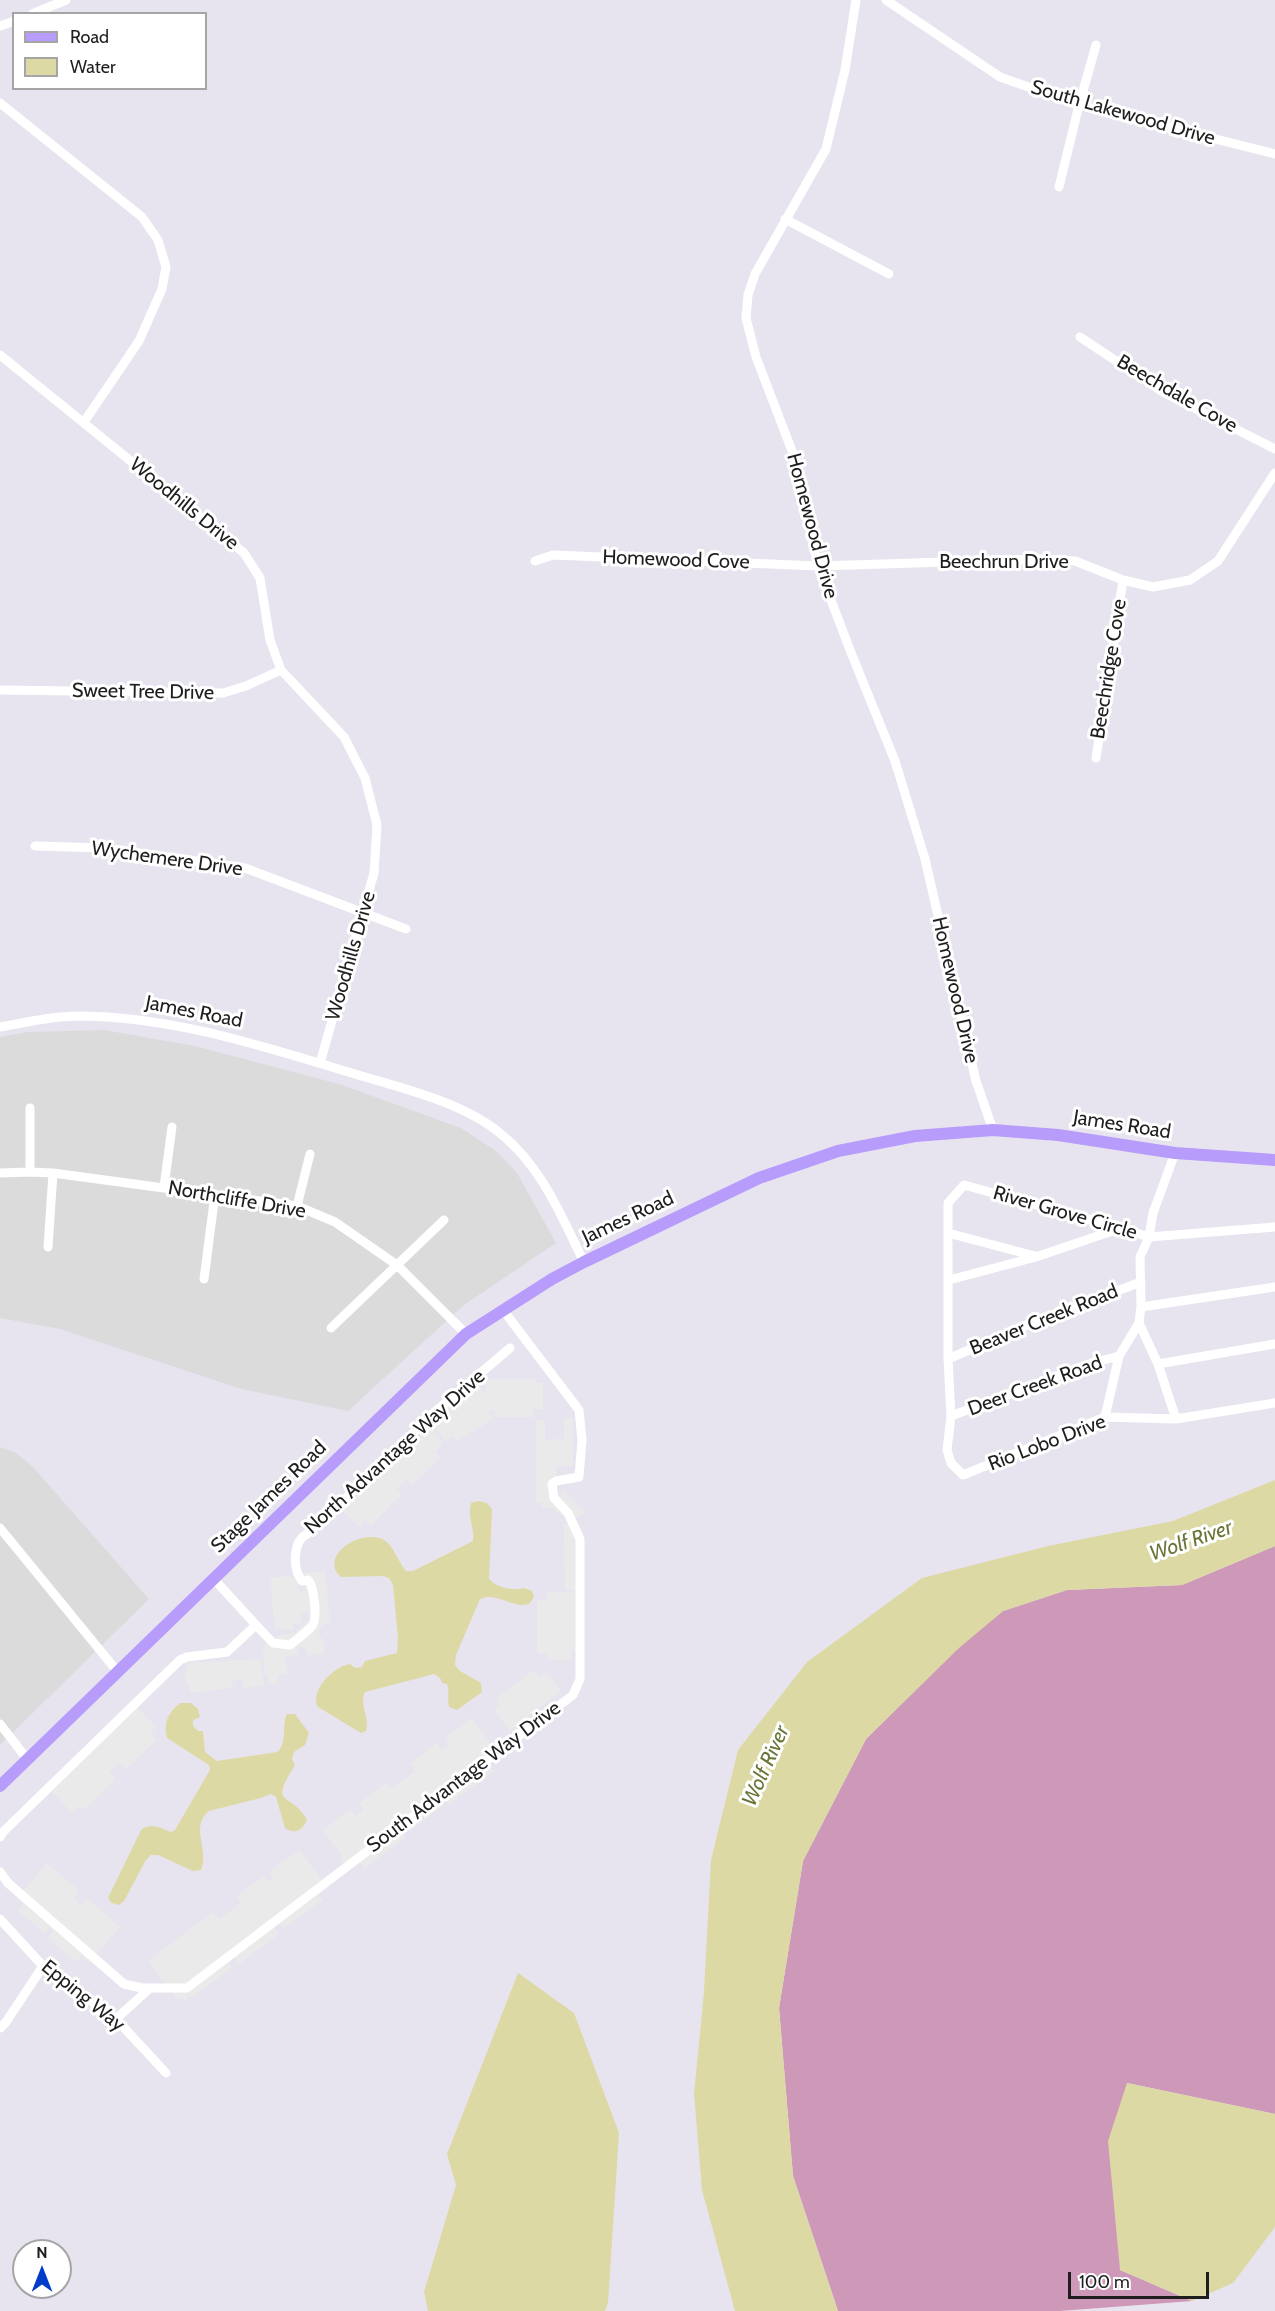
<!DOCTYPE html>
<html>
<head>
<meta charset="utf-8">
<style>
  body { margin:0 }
  #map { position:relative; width:1275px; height:2311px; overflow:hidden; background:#e8e4ef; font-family:Cabin,sans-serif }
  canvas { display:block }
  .legend { position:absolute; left:12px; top:12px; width:195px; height:78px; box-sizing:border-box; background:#fff; border:2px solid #a5a5a5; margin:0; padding:8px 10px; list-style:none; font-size:18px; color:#1e1e1e }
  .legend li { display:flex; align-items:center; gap:12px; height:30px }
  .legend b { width:30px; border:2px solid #a5a5a5 }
  .north { position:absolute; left:12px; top:2239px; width:60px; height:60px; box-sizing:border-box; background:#fff; border:2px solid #a5a5a5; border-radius:50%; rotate:0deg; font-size:16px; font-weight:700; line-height:24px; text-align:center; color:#1e1e1e }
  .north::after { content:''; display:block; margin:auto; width:21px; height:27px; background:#013bca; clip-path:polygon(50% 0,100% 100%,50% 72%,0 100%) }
  .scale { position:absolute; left:1068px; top:2272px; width:141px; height:27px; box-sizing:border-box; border:3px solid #1e1e1e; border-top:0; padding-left:8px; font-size:18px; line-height:21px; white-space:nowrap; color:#1e1e1e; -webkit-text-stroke:4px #fff; paint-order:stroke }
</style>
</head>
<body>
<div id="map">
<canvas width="1275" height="2311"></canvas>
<ul class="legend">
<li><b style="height:8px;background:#b79cfb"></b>Road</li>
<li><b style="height:16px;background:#dcd9a4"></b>Water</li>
</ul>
<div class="north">N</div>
<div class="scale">100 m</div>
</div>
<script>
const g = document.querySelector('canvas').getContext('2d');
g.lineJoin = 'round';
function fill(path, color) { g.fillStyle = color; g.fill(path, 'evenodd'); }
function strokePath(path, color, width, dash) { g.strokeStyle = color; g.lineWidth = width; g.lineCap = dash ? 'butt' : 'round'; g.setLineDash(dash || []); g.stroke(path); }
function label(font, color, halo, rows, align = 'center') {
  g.font = font + ' Cabin,sans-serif'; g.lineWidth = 6; g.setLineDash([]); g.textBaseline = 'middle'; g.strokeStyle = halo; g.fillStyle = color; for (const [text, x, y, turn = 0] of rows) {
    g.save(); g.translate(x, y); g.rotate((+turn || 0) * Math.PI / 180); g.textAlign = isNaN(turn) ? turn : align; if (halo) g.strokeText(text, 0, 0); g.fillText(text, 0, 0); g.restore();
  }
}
const residential = new Path2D(`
  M104 1030 195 1046 339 1084 461 1128 496 1151 517 1173 556 1243 464 1305 348 1411 241 1389 60 1329 0 1318V1037L28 1032Z
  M0 1447 16 1453 33 1467 149 1599 0 1745Z`);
const forest = new Path2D(`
  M1275 1546V2114L1127 2083 1120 2270 1192 2301 1060 2311H838L793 2176 779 2008 803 1861 866 1739 959 1647 1003 1611 1067 1590 1182 1585Z`);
const parking = new Path2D(`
  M484 1379H535L536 1383H543V1409H534L533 1417H495L493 1410 489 1412 494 1418 456 1442 452 1436 445 1441 430 1421 475 1382 486 1394Z
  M564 1418H573V1466H556L557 1496 560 1497 564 1491 585 1512 580 1517 565 1518 552 1508H542V1502H536V1420H545V1440L564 1439Z
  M429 1423 443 1443 435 1452 440 1458 412 1485 406 1480 397 1489 402 1495 371 1525 365 1520 359 1526 341 1510 349 1502 345 1498Z
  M564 1524H575L576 1651H572V1660H548V1653H537V1600H547V1592H574L575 1601V1590H565Z
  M325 1571 330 1624 323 1625 319 1629V1636L324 1641 325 1653 307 1655 306 1647H298V1655L285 1656 287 1674 278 1675V1683L269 1684 268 1676H265L263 1646 278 1635 294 1633 309 1619 308 1612H301L302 1623 293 1624V1630L275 1629 270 1578 288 1576 298 1582 299 1591H305L304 1573Z
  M261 1659 264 1686 243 1688 242 1679 232 1680 233 1688 190 1693 189 1684 185 1682 187 1663Z
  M534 1670 539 1677 546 1672 561 1691 510 1731 494 1710 500 1705 496 1699Z
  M137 1707 156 1727 150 1733 156 1740 125 1770 119 1763 109 1772 116 1779 84 1810 79 1806 72 1813 50 1790Z
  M471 1718 499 1754 487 1763 493 1771 449 1804 443 1797 439 1799 444 1805 410 1831 406 1826 401 1830 406 1837 365 1868 359 1862 351 1868 342 1862 341 1854 323 1830 350 1809 356 1816 363 1810 359 1804 387 1782 392 1788 415 1771 410 1764 437 1743 442 1750 449 1745 445 1738Z
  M299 1850 327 1887 318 1893 323 1900 283 1929 279 1923 274 1927 279 1934 239 1964 234 1957 228 1961 232 1967 191 1998 188 1994 186 2000 176 1998 148 1961 213 1912 219 1919 241 1903 236 1897 263 1876 268 1882 273 1878 269 1872Z
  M47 1863 79 1891 74 1898 81 1905 87 1899 120 1927 89 1962 81 1956 76 1962 48 1938 53 1931 49 1927 44 1933 18 1910 24 1904 17 1898Z`);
const water = new Path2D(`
  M1275 1480V1546L1182 1585 1067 1590 1003 1611 959 1648 866 1739 803 1861 779 2008 793 2176 838 2311H735L702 2190 694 2094 704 1992 711 1860 738 1750 807 1662 922 1578 1048 1546 1173 1521Z
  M478 1501 487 1503 492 1509 489 1579C497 1588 513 1591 524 1588L532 1591 534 1597 529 1604C513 1609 496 1591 480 1599L456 1655 455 1665 460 1671 481 1683 482 1692 457 1710 449 1707C447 1698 450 1692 447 1684L442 1683 440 1678 434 1674 365 1692C359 1704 370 1718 366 1731L361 1733 318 1707C309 1691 334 1666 350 1664L355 1668 362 1667 365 1661 397 1653 398 1637 393 1585 389 1578 383 1576 341 1577C318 1556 361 1528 384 1540 394 1546 398 1562 406 1571H413L473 1541C475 1528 467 1517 471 1503Z
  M180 1703H191L198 1709 200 1717 193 1720V1726L198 1731H203L205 1752 217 1761 277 1752C288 1744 281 1725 287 1714H295L309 1733 305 1745 294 1752 292 1759 295 1765C269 1807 288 1790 307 1819 303 1830 296 1835 285 1828L276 1797 271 1794 261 1798 209 1811C189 1827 210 1850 201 1870L193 1871 158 1855H151L146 1860 124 1901 119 1905 112 1903 108 1898 141 1830C150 1822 161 1828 171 1832L175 1830 210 1770 209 1765 167 1738C163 1723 168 1713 180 1703Z
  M518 1973 574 2013 619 2133 608 2303 605 2311H428L424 2292 456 2185 447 2154Z
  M1127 2083 1275 2114V2227L1233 2283 1192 2301 1120 2270 1108 2141Z`);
const minor = new Path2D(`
  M856 0 845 70 826 149 755 274 748 295 746 318 756 357 794 456 818 566 850 650 895 761 925 859 976 1081 993 1130
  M886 0 1000 77 1079 105 1275 154
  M32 14 66 0
  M0 26 14 21
  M0 103 142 217 158 240 166 267 162 289 139 341 84 422
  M1059 187 1079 105 1096 45
  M785 219 889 274
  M1080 337 1163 392 1275 449
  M0 355 244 553 260 578 270 640 281 670 344 737 365 778 377 825 374 873 320 1063
  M535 561 553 555 818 566 1041 559 1075 561 1123 580 1153 587 1190 580 1218 561 1275 473
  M0 690 223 693 246 686 281 670
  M1096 758 1123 580
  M35 846 104 848 245 868 406 929
  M0 1027C27 1022 53 1016 81 1016 175 1017 266 1047 355 1074 401 1088 463 1102 501 1134 542 1167 561 1216 584 1262
  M30 1108V1172
  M1175 1153 1153 1213 1149 1237 1140 1257 1141 1307 1139 1323 1158 1364 1176 1419
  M0 1173 30 1172 53 1173 297 1206 335 1222 397 1265 466 1334
  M164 1187 172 1127
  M297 1206 310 1154
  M1275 1227 1149 1237 1121 1228 964 1185 948 1203V1359L951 1416 947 1450 951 1463 963 1475 1105 1417 1176 1419 1275 1403
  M948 1233 1035 1256
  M48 1247 53 1173
  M204 1279 215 1194
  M949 1280 1036 1257 1121 1228
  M1141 1307 1275 1287
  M331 1328 444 1220
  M948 1359 1034 1322 1141 1282
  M1158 1364 1275 1344
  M951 1416 1092 1363 1119 1356
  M1105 1417 1119 1356 1139 1323
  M0 1528 117 1671
  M213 1578 256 1625
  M0 1724 27 1759
  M0 1837 4 1831 180 1660 187 1657 227 1652 256 1625 273 1643 290 1645C297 1639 306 1633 312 1626 318 1619 314 1586 308 1580L302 1581C292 1568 293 1541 307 1534L375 1471 430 1416 510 1348
  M0 1872 8 1883 124 1984 142 1988H187L573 1695 580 1679V1539L568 1513 554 1498 552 1484 556 1481 579 1477 582 1440 579 1410 503 1310
  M0 1919 43 1966 116 2019 166 2073
  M116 2019 150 1988
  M0 2028 6 2022 43 1966`);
const major = new Path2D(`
  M0 1786 466 1334 552 1279 584 1262 759 1178 838 1151 915 1136 993 1130 1058 1135 1175 1153 1275 1160`);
const streetNames = [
  ["South Lakewood Drive",1123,113,16],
  ["Beechdale Cove",1177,394,30],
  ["Woodhills Drive",184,504,39],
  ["Homewood Drive",812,526,75],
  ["Homewood Cove",676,560,2],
  ["Beechrun Drive",1004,562],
  ["Beechridge Cove",1109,669,-81],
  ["Sweet Tree Drive",143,692,1],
  ["Wychemere Drive",167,859,8],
  ["Woodhills Drive",351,956,-74],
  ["Homewood Drive",955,990,77],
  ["James Road",194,1012,11],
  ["James Road",1122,1125,9],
  ["Northcliffe Drive",237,1200,10],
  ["River Grove Circle",1065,1213,16],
  ["James Road",628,1218,-25],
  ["Beaver Creek Road",1044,1320,-22],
  ["Deer Creek Road",1035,1386,-20],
  ["Rio Lobo Drive",1047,1443,-21],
  ["North Advantage Way Drive",395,1452,-42],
  ["Stage James Road",269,1497,-44],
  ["South Advantage Way Drive",464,1777,-37],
  ["Epping Way",83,1996,39]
];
const waterNames = [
  ["Wolf River",1191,1541,-19],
  ["Wolf River",766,1766,-66]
];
fill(residential, '#dbdbdc');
fill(forest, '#ce98b8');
fill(parking, '#eaeaea');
fill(water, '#dcd9a4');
strokePath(minor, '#fff', 9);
strokePath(major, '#b79cfb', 12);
label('20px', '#1e1e1e', '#fff', streetNames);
label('italic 21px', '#697637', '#fff', waterNames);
</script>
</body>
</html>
